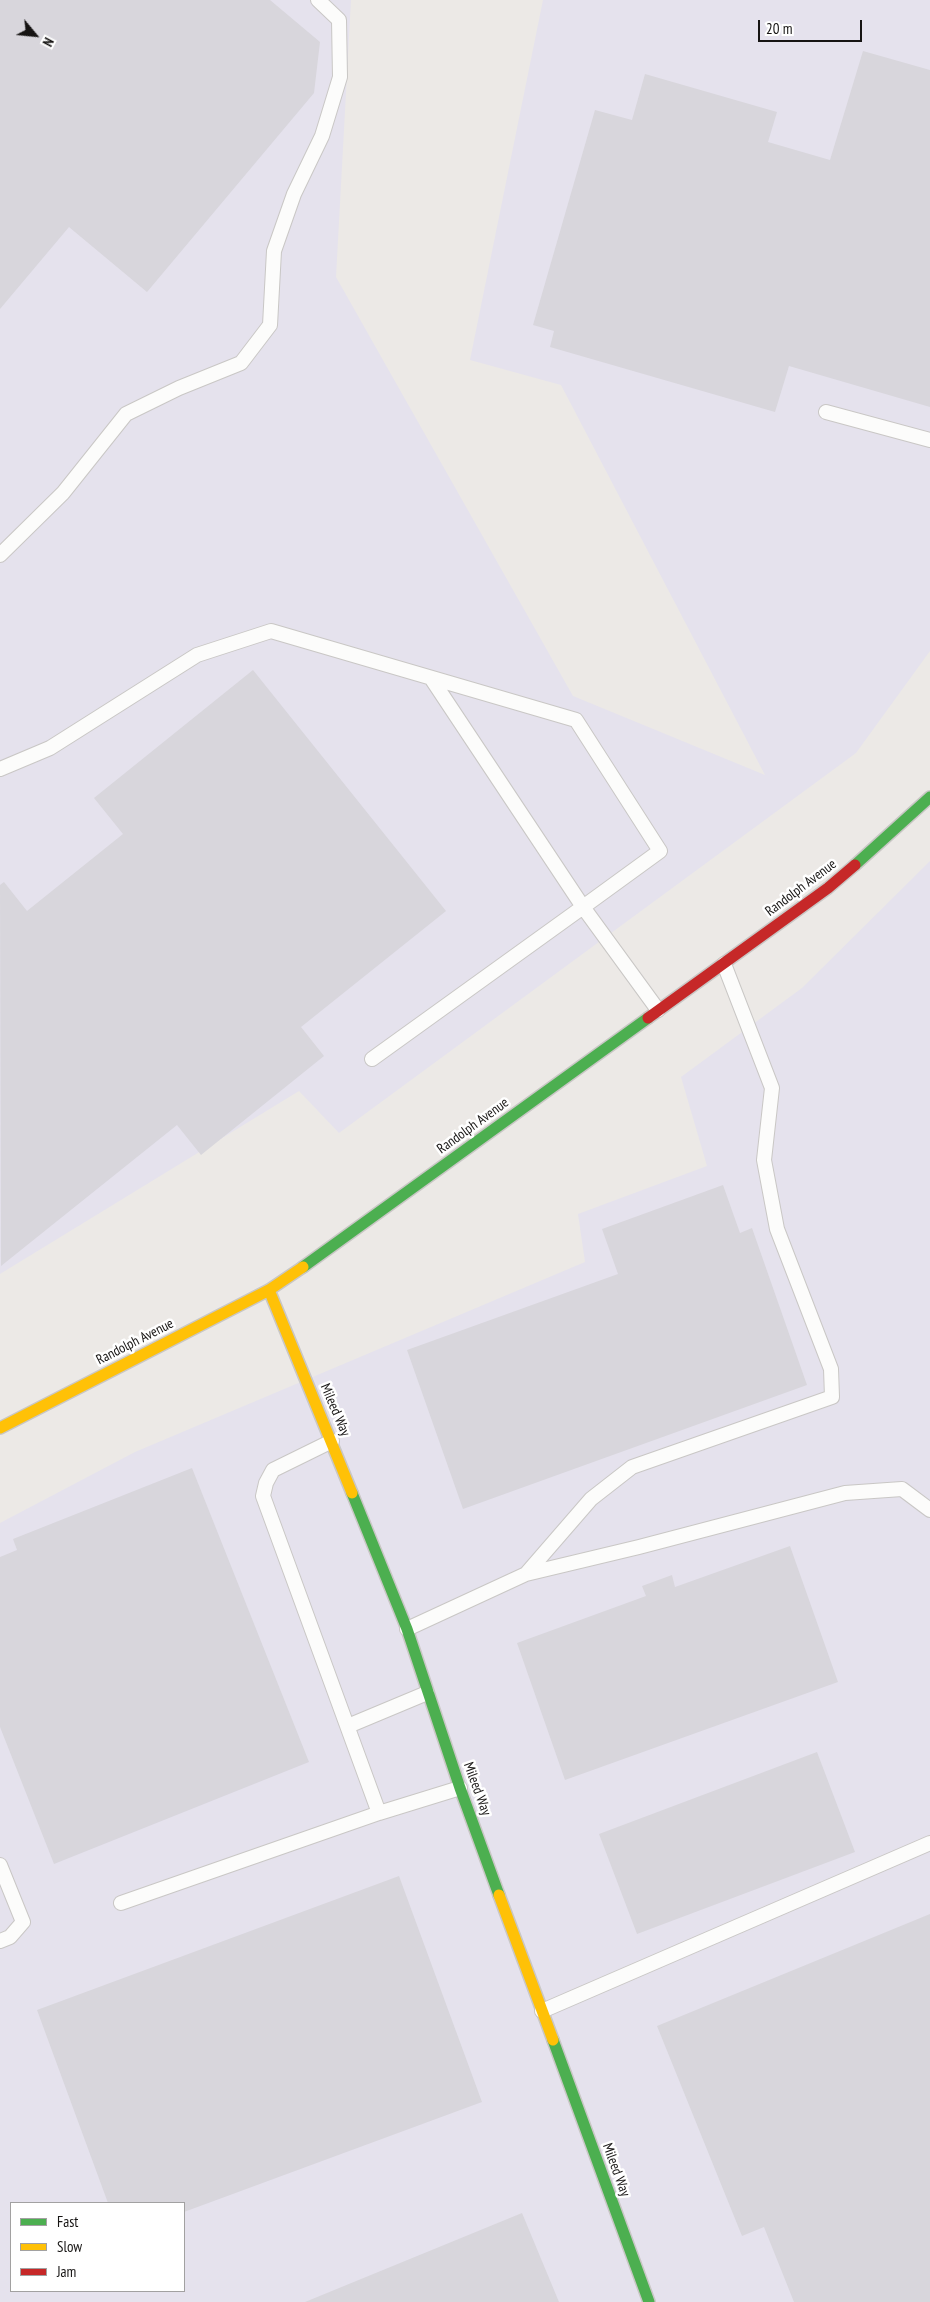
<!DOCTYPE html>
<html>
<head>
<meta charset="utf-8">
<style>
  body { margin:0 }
  #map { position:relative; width:930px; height:2302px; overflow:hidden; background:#ece9e6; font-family:"PT Sans Narrow",sans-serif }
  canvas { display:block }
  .legend { position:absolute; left:10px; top:2202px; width:175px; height:90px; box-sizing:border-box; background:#fff; border:1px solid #a2a1a1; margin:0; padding:6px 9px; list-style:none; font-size:15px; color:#161413 }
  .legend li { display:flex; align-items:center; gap:10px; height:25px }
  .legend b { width:25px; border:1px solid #a2a1a1 }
  .north { position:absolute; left:10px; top:10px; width:50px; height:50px; -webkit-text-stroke:4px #fff; paint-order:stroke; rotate:118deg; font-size:14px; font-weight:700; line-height:20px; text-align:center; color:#161413 }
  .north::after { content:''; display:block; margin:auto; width:18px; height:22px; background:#161413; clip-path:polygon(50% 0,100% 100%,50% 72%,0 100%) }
  .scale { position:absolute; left:758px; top:20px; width:104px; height:22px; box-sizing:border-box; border:2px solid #161413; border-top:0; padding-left:6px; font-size:15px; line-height:18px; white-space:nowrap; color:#161413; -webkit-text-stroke:4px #fff; paint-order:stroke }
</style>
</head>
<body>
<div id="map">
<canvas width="930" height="2302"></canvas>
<ul class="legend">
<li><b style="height:6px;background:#4caf50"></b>Fast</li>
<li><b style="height:6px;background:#ffc107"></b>Slow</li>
<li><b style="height:6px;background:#c62828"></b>Jam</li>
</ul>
<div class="north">N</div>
<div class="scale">20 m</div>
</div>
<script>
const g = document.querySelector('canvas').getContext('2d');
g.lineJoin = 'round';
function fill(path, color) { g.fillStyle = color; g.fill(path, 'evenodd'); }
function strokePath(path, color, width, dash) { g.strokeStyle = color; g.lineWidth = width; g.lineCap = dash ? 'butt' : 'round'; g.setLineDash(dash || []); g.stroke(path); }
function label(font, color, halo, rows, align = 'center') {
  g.font = font + ' "PT Sans Narrow",sans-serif'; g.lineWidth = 5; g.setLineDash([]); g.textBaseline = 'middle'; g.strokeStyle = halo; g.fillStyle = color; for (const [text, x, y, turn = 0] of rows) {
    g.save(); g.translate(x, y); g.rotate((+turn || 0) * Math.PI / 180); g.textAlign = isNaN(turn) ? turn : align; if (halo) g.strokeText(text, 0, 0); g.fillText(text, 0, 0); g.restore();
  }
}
const industrial = new Path2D(`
  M0 0H351L336 277 573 696 765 775 561 385 470 360 543 0H930V651L856 753 339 1133 299 1091 0 1274Z
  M930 861V2302H0V1523L135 1452 585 1262 578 1214 707 1166 681 1077 802 988ZM11 2203H184V2291H11Z`);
const building = new Path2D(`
  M0 0H270L320 42 314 93 147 292 69 227 0 309Z
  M863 51 930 70V407L789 366 775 412 550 347 554 331 533 325 595 110 632 120 645 74 777 112 768 142 830 160Z
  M253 670 446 911 301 1027 324 1056 201 1155 177 1125 1 1266 0 885 4 882 27 911 123 834 94 798Z
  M723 1185 740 1233 752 1228 807 1385 463 1509 407 1350 618 1274 602 1229Z
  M192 1468 309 1762 54 1864 0 1727V1557L17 1550 13 1539Z
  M790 1546 838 1682 565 1780 517 1643 646 1596 642 1586 672 1575 675 1587Z
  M817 1752 855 1852 637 1934 599 1834Z
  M399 1876 482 2102 184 2212V2203H108L37 2010Z
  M930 1914V2302H794L764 2227 742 2236 657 2026Z
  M522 2213 559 2302H305Z`);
const lane = new Path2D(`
  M826 412 930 440
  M0 555 63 493 126 414 179 388 241 363 270 325 274 251 294 194 322 136 340 77 339 20 318 0
  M0 769 50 748 197 655 271 631 576 720 660 851 583 907 658 1010
  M372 1059 583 907 431 678
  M332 1441 273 1470 266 1483 263 1496 379 1813
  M526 1574 591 1499 632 1467 832 1397 831 1369 777 1229 764 1160 772 1088 724 964
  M407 1629 526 1574 639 1547 845 1493 902 1489 930 1510
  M348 1726 427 1693
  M0 1865 23 1922 10 1937 0 1941
  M121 1903 379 1813 460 1788
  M542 2011 930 1843`);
const fast = new Path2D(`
  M855 865 930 797
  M303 1267 648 1018
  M352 1493 407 1629 460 1788 499 1895
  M553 2040 649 2302`);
const slow = new Path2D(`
  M269 1290 352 1493
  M0 1428 269 1290 303 1267
  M499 1895 553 2040`);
const jam = new Path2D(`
  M648 1018 828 888 855 865`);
const streetNames = [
  ["Randolph Avenue",801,888,-37],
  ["Randolph Avenue",473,1126,-36],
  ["Randolph Avenue",135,1342,-27],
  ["Mileed Way",335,1410,67],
  ["Mileed Way",477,1789,70],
  ["Mileed Way",616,2170,70]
];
fill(industrial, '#e5e2ed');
fill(building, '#d8d6dc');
strokePath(lane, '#c9c7c5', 16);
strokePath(fast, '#c9c7c5', 14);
strokePath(slow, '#c9c7c5', 14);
strokePath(jam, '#c9c7c5', 14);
strokePath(lane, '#fcfcfb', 14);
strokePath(fast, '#4caf50', 11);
strokePath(slow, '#ffc107', 11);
strokePath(jam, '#c62828', 11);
label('14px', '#161413', '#fff', streetNames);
</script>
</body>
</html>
